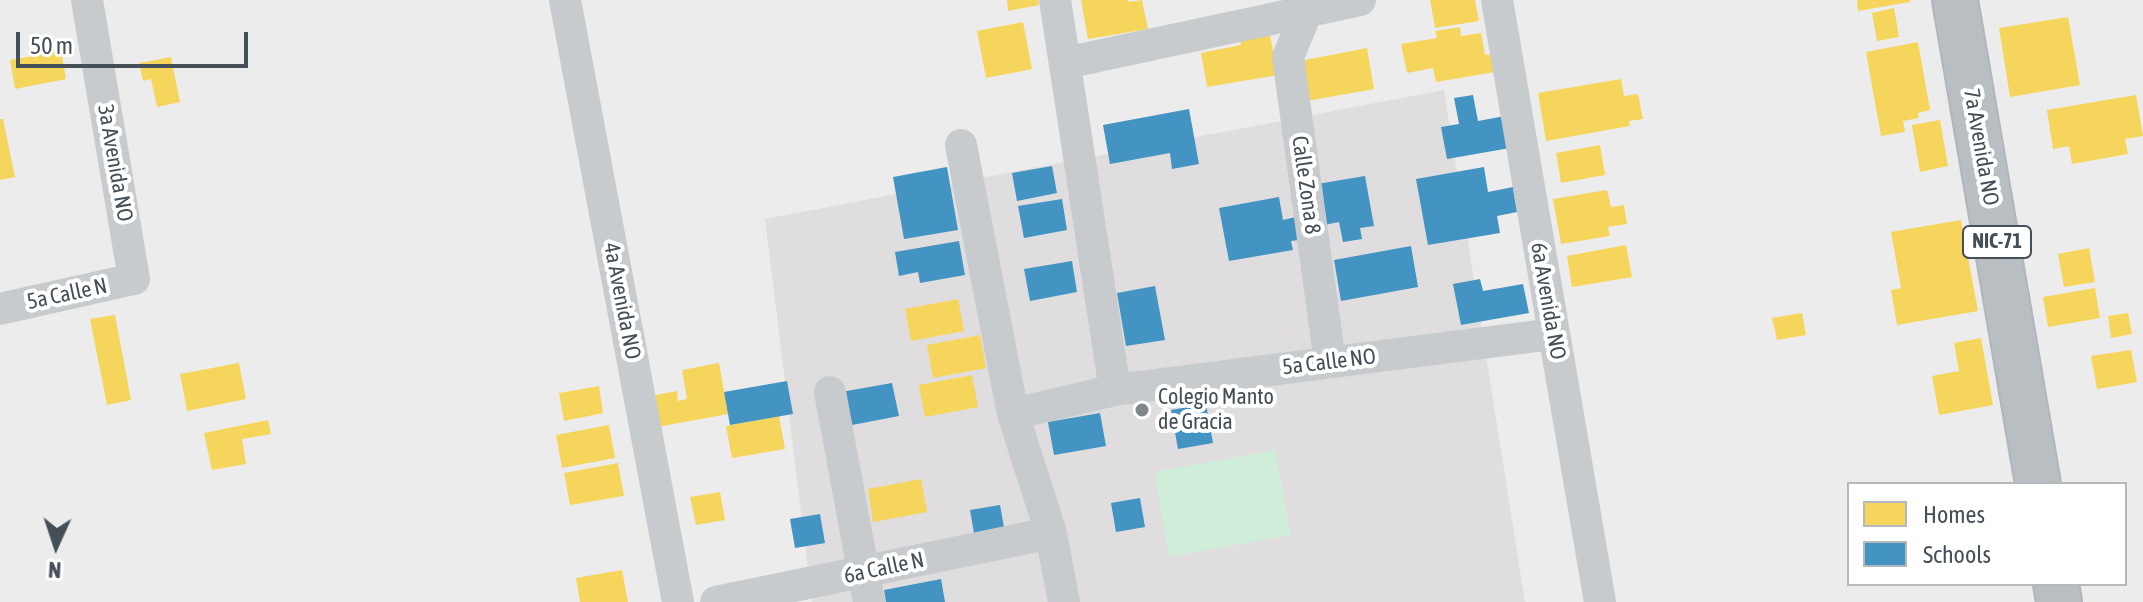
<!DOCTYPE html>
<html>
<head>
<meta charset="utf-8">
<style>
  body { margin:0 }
  #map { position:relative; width:2143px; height:602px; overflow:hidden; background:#edecec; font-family:"Asap Condensed",sans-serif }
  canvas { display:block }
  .legend { position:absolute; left:1847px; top:482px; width:280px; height:104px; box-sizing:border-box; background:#fff; border:2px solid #b4b9bc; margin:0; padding:10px 14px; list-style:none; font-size:24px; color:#444f58 }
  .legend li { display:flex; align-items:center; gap:16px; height:40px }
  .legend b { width:40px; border:2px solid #b4b9bc }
  .north { position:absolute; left:16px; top:506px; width:80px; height:80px; -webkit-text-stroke:6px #fff; paint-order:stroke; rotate:183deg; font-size:22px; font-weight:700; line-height:32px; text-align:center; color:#444f58 }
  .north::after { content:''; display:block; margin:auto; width:28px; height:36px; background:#444f58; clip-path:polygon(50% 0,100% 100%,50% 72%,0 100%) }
  .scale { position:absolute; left:16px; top:32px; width:232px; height:36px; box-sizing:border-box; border:4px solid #444f58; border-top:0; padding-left:10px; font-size:24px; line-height:28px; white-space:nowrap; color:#444f58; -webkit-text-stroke:6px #fff; paint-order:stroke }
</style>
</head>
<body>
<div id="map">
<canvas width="2143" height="602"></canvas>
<ul class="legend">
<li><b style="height:22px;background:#f6d55c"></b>Homes</li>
<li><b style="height:22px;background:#4393c3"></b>Schools</li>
</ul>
<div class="north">N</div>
<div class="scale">50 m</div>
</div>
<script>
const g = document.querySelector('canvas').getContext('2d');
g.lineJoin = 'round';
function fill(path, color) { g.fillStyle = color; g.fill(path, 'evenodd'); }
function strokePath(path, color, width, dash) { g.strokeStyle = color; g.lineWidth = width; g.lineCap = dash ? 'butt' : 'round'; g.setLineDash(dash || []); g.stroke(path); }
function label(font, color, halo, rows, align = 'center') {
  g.font = font + ' "Asap Condensed",sans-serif'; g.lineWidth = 8; g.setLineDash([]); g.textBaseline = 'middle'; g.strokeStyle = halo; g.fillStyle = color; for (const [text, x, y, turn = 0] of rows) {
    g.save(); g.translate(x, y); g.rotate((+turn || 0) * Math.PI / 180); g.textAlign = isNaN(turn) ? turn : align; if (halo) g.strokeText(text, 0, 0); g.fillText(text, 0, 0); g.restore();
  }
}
const education = new Path2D(`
  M1444 90 1525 602H812L765 219Z`);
const green = new Path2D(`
  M1275 450 1291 535 1169 557 1154 472Z`);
const homes = new Path2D(`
  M1007 0H1038L1039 5 1008 11Z
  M1081 0H1128L1129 2 1142 0 1148 29 1088 39Z
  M1430 0H1475L1479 21 1435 28Z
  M1857 0H1910V2L1858 11Z
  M1894 8 1899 37 1877 41 1872 13Z
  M2068 17 2080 85 2010 97 1999 28Z
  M1023 22 1032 69 986 78 977 31Z
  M1460 27 1461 36 1481 33 1485 55 1492 54 1495 72 1436 82 1433 68 1407 73 1401 44 1437 38 1435 31Z
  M1270 35 1278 75 1207 87 1201 53 1241 45 1239 37Z
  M1918 42 1930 110 1918 113 1919 118 1903 121 1905 132 1881 136 1866 52Z
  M1367 48 1374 89 1307 101 1300 61Z
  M61 51 66 79 15 89 10 60Z
  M171 57 180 102 157 107 151 79 143 81 139 63Z
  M1621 79 1624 96 1638 94 1643 119 1629 121 1630 126 1546 141 1538 93Z
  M2136 95 2143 136 2125 139 2128 154 2072 164 2069 146 2053 149 2047 110Z
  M0 119H3L15 177 0 180Z
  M1940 120 1948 166 1920 172 1912 125Z
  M1600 145 1605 175 1561 183 1556 153Z
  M1607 190 1611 207 1624 205 1627 224 1608 227 1610 236 1561 244 1553 199Z
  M1961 220 1978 311 1897 325 1891 290 1901 288 1891 232Z
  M1626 245 1632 277 1572 287 1567 256Z
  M2089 248 2095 282 2064 287 2058 254Z
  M2095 288 2100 318 2048 327 2043 297Z
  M958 299 964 331 911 341 905 309Z
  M1802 313 1806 335 1777 340 1772 318Z
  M2128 313 2132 334 2111 338 2108 316Z
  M115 315 131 400 107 405 90 319Z
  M980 335 986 368 933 378 927 345Z
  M1981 338 1993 405 1939 415 1932 376 1959 371 1954 343Z
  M2131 350 2137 382 2097 389 2091 356Z
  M239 363 246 399 187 411 180 374Z
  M719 363 728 414 657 427 651 396 677 391 678 401 687 399 682 370Z
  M972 375 978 407 925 417 919 385Z
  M599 386 603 413 564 421 559 393Z
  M779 416 785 449 732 458 726 426Z
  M268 420 271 434 242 439 246 464 212 470 204 433Z
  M609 425 615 458 562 468 556 435Z
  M618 463 624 496 570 505 564 473Z
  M921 479 927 512 873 522 868 489Z
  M720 492 725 520 696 525 690 497Z
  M622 570 628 602H580L576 578Z`);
const schools = new Path2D(`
  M1473 95 1478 121 1505 116 1510 148 1447 159 1441 127 1459 124 1454 98Z
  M1189 109 1199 164 1172 169 1170 153 1110 164 1103 125Z
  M1052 166 1057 193 1017 201 1012 173Z
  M947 167 958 230 904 239 893 177Z
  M1484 167 1488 192 1513 187 1517 212 1497 216 1500 233 1428 245 1416 179Z
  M1365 176 1374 226 1360 228 1362 239 1343 242 1339 222 1319 226 1311 185Z
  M1279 197 1283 220 1296 217 1300 240 1291 241 1293 250 1229 261 1219 208Z
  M1062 199 1067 230 1024 238 1018 206Z
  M959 241 965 275 920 283 918 272 899 276 895 252Z
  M1411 246 1418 287 1341 301 1334 260Z
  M1072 261 1077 292 1030 301 1024 269Z
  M1480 279 1483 291 1523 284 1529 313 1461 325 1453 284Z
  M1155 286 1165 340 1126 346 1117 293Z
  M787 381 793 414 730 425 724 392Z
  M892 383 899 416 847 426 841 392Z
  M1206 404 1213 443 1178 449 1171 410Z
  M1100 413 1106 446 1054 455 1048 422Z
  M1140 498 1145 527 1116 532 1111 503Z
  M1000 505 1005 533 975 539 970 510Z
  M820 514 825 543 795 548 790 519Z
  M941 579 945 602H886L884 590Z`);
const street = new Path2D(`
  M565 0 678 602
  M1055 0 1115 390
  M1497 0 1600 602
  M1307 11 1288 57 1330 362
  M1065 63 1360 0
  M961 145 1013 414 1051 533 1064 602
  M0 309 134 279 87 0
  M830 392 869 602
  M1013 414 1115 390 1553 334
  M716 602 1051 533`);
const highway = new Path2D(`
  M1955 0 2038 484
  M2056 584 2059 602`);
const markers = [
  [1142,410,8,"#7f868c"]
];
const shields = [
  [1997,242,68]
];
const shieldNames = [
  ["NIC-71",1997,242]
];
const streetNames = [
  ["7a Avenida NO",1981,147,80],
  ["3a Avenida NO",115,163,80],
  ["Calle Zona 8",1306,185,82],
  ["5a Calle N",67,294,-12],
  ["4a Avenida NO",622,301,79],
  ["6a Avenida NO",1548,301,80],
  ["5a Calle NO",1329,362,-7],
  ["6a Calle N",884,568,-12]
];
const poiNames = [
  ["Colegio Manto",1158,397],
  ["de Gracia",1158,422]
];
fill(education, '#dfddde');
fill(green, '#d0edda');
fill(homes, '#f6d55c');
fill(schools, '#4393c3');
strokePath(highway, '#b2b6bc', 48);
strokePath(street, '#c8cbcd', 32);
strokePath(highway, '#b9bec2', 44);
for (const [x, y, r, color] of markers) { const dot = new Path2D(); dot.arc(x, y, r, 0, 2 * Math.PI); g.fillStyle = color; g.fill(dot); strokePath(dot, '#fff', 3); }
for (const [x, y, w] of shields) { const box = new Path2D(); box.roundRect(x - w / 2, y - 16, w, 32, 6); g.fillStyle = '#fff'; g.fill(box); strokePath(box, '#444f58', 2); }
label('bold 20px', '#444f58', null, shieldNames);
label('22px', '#444f58', '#fff', streetNames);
label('22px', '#444f58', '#fff', poiNames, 'left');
</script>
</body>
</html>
